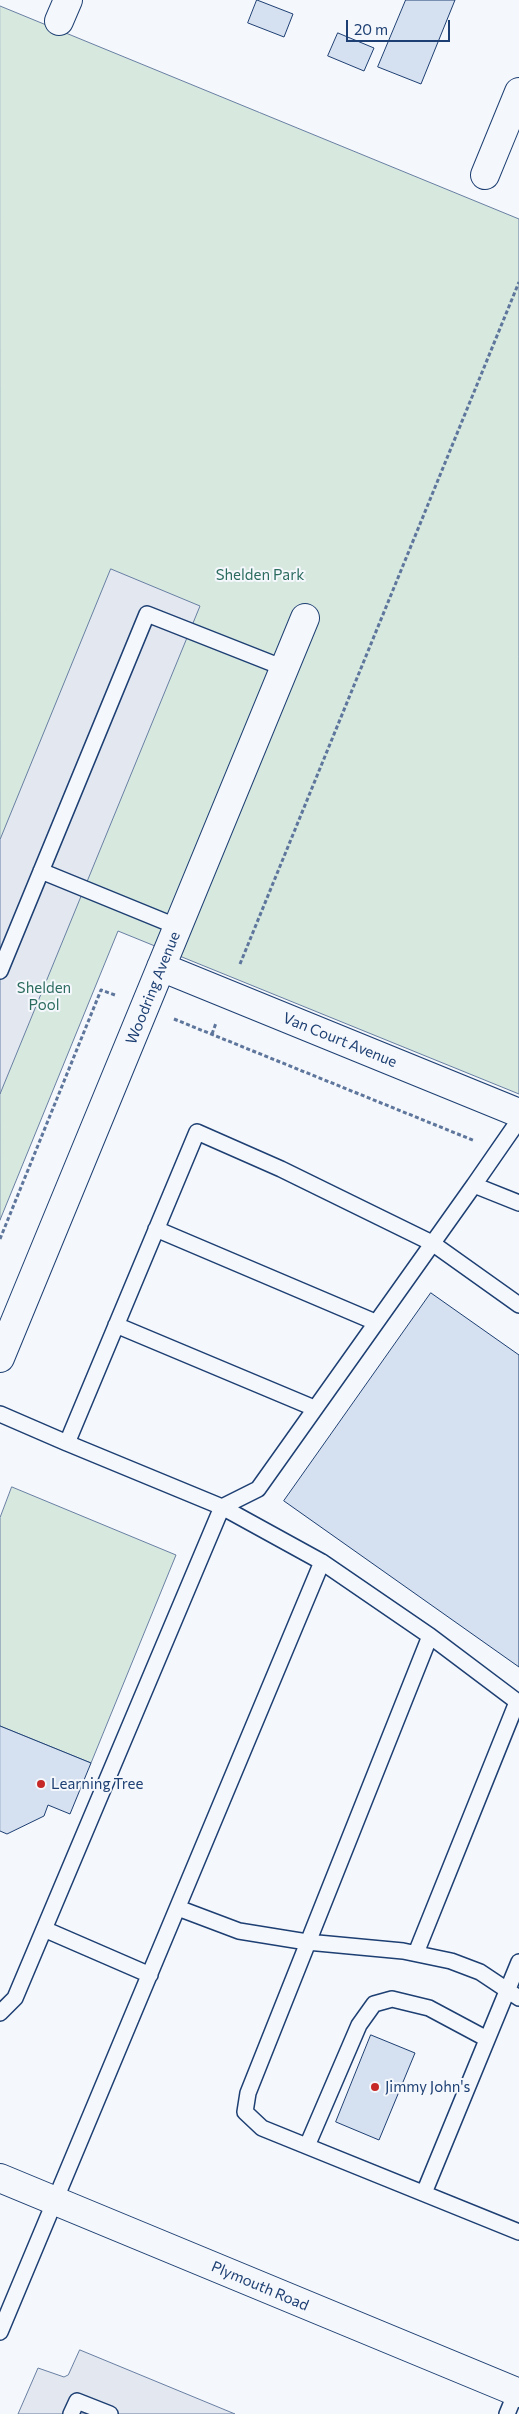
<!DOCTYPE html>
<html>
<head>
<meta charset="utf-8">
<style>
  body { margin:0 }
  #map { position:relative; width:519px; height:2414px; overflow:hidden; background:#f4f7fb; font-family:Commissioner,sans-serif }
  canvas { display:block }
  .scale { position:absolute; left:346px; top:20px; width:104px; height:22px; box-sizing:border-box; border:2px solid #1d3f73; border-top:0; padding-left:6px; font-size:15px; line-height:18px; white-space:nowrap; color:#1d3f73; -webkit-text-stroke:4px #f4f7fb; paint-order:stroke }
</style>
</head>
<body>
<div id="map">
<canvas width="519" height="2414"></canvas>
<div class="scale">20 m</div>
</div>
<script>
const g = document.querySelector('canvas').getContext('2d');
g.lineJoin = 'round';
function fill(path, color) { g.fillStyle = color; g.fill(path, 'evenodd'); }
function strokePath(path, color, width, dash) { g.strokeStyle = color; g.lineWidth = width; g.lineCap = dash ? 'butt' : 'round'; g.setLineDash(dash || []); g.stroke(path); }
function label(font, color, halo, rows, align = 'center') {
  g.font = font + ' Commissioner,sans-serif'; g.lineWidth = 4; g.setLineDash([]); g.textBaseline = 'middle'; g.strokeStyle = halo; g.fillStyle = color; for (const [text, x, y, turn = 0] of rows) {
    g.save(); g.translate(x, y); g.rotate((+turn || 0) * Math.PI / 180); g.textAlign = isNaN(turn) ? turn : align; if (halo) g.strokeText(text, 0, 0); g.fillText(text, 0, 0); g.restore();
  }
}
const green = new Path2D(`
  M0 6 519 219V1094L118 931 0 1220Z
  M12 1487 176 1555 91 1763 0 1726V1518Z`);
const parking = new Path2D(`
  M111 569 200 606 0 1094V840Z
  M80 2350 235 2414H18L38 2368 64 2377 68 2375Z`);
const building = new Path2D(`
  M257 0 293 14 284 37 248 23Z
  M406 0H455L421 84 378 67Z
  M338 33 374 48 364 71 328 56Z
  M431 1293 519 1355V1667L284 1501Z
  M0 1726 91 1763 70 1814 48 1805 44 1816 7 1834 0 1831Z
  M371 2035 415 2053 379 2140 336 2122Z`);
const path = new Path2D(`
  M240 964 519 282
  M174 1019 475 1141
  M212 1034 216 1023
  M0 1239 101 990 115 995`);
const lane = new Path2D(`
  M41 871 178 927
  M0 971 147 614 284 668
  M474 1185 519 1120
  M156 1229 375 1322
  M116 1325 314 1408
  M0 1414 67 1443
  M322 1562 222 1507 258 1489 474 1185 519 1203
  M430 1636 248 2093 245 2112 262 2128 519 2232
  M178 1908 239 1931 307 1942 403 1951 451 1961 480 1972 519 1998
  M44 1929 150 1975
  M416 1953 517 1702
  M0 2013 15 1998 222 1507 67 1443 197 1132 281 1169 432 1243 519 1305
  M307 2146 359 2025 374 2004 392 1999 429 2008 487 2039
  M424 2193 519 1962
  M0 2332 322 1562 430 1636 519 1703
  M71 2414 77 2401 110 2414
  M507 2414 516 2392`);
const street = new Path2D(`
  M59 21 68 0
  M485 175 519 92
  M161 967 519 1113
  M0 1358 305 618`);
const secondary = new Path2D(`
  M0 2178 519 2393`);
const markers = [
  [41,1784,5,"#c62828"],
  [375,2087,5,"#c62828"]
];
const parkNames = [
  ["Shelden Park",260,575],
  ["Shelden",44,988],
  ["Pool",44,1005]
];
const streetNames = [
  ["Woodring Avenue",153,988,-68],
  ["Van Court Avenue",340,1040,22],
  ["Plymouth Road",260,2286,23]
];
const poiNames = [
  ["Learning Tree",51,1784],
  ["Jimmy John's",385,2087]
];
fill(green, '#d7e8df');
strokePath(green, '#687fa3', 1);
fill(parking, '#e3e8f0');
strokePath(parking, '#687fa3', 1);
fill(building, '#d5e0f0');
strokePath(building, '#1d3f73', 1);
strokePath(lane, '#1d3f73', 18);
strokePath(street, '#1d3f73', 30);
strokePath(secondary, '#1d3f73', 30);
strokePath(path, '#5e769c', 3, [4, 2.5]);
strokePath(lane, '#f4f7fb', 15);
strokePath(street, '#f4f7fb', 28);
strokePath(secondary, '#f4f7fb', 28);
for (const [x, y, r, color] of markers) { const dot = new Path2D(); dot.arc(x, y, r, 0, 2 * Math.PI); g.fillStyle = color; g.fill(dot); strokePath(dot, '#f4f7fb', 2); }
label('15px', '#2c6c60', '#f4f7fb', parkNames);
label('15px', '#1d3f73', '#f4f7fb', streetNames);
label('15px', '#1d3f73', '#f4f7fb', poiNames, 'left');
</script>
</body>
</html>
